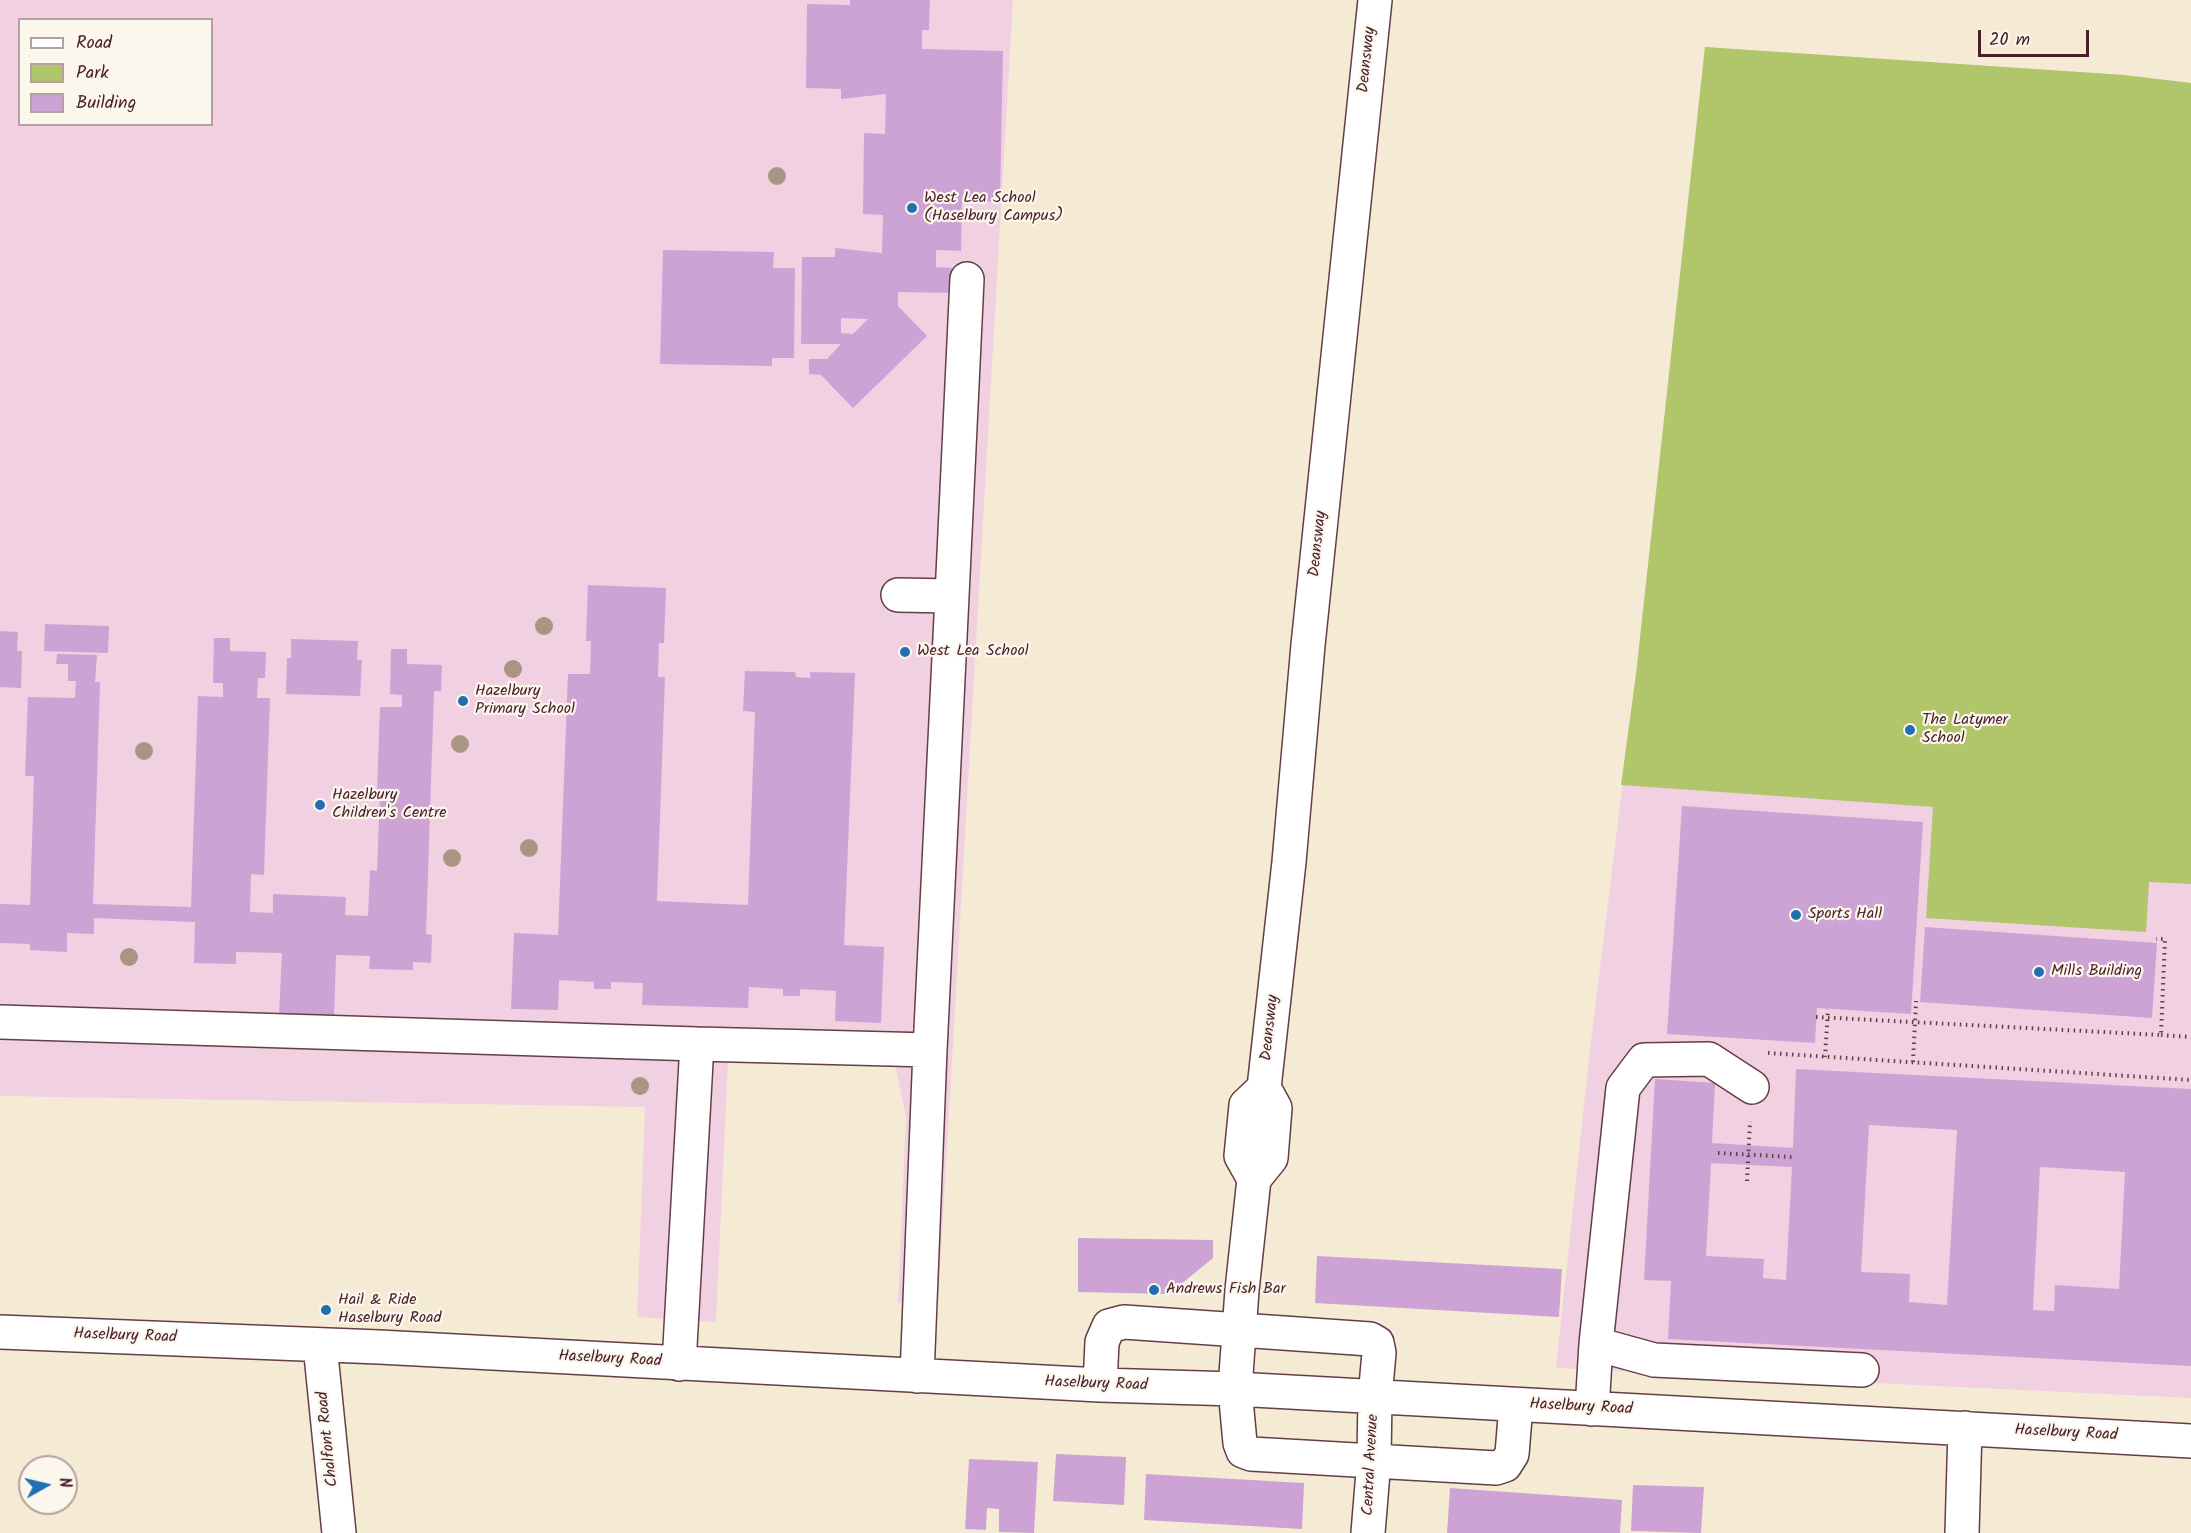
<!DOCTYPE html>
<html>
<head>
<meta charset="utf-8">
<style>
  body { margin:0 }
  #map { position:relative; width:2191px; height:1533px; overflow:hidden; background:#f5ebd5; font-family:Kalam,sans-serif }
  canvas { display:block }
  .legend { position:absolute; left:18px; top:18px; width:195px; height:108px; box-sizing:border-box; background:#fbf7ec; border:2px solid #b4a19f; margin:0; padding:8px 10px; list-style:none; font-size:18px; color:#4a1f2b }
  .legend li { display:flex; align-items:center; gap:12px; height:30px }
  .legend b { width:30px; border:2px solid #b4a19f }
  .north { position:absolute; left:18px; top:1455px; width:60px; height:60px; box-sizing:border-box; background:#fbf7ec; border:2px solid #b4a19f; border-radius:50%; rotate:82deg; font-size:16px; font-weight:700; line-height:24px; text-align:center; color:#4a1f2b }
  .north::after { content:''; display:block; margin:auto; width:21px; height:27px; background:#1f6fb2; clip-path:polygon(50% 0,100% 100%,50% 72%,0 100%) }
  .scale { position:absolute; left:1978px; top:30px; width:111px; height:27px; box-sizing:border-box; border:3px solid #4a1f2b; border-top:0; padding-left:8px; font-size:18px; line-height:21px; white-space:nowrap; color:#4a1f2b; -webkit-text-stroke:4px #fbf7ec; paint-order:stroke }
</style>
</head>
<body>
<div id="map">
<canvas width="2191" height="1533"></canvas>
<ul class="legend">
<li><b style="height:8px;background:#fff"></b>Road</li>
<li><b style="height:16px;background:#b1c66a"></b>Park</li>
<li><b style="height:16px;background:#cda3d6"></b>Building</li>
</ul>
<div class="north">N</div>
<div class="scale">20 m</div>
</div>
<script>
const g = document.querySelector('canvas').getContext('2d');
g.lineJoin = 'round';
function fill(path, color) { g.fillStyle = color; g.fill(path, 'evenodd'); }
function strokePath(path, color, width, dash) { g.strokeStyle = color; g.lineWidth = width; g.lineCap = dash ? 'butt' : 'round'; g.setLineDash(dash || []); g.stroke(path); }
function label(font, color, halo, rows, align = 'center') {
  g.font = font + ' Kalam,sans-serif'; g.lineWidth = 4.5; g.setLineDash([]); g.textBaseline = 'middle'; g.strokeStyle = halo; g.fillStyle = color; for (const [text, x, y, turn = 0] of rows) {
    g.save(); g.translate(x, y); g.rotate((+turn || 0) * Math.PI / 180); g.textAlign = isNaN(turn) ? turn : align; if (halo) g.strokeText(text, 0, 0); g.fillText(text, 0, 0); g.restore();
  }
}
const built = new Path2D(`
  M0 0H1013L938 1304 898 1303 906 1117 895 1064 728 1061 716 1322 637 1317 645 1107 0 1096ZM20 20H212V124H20Z
  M1705 47 2124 75 2191 83V1398L1556 1368 1589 1058 1636 674Z`);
const green = new Path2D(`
  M1705 47 2124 75 2191 83V884L2149 882 2146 932 1926 918 1933 807 1621 785 1636 674Z`);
const building = new Path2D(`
  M850 0H930L929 30H922V49L1003 51 1000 202 962 201 961 251 936 250V267L954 268V293L898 292V306L927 336 853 408 821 375 809 374V359H827L841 344H801L802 257H835V248L882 253 883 215 863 214 864 133 885 134 886 94 841 99V89L806 88 807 4 850 5ZM841 318 868 319 853 334 841 333Z
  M663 250 774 252 773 268H795L794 358H772V366L660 364Z
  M588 585 666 588 664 643H659L658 677H665L657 901 748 905 755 712 743 711 745 671 795 672 796 677 810 678V672L855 673 844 945 884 947 881 1023 835 1021 836 991 800 989V996H783V989L749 987 748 1008 642 1005 643 983 611 982V989H594V982L559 980 558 1010 511 1009 514 933 558 935 568 674H590L591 641H586Z
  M45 624 109 626 108 653 44 651Z
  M0 631 18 632 17 651H22L21 688 0 687Z
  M214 638H230V651L266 652 265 678H258L257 698H270L264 875 251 874 250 912 273 913V894L346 897 345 915 368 916 370 870 377 871 380 792H377L380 707H402V695L390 694 391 649H407V664L442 665 441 691H434L426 934 432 935 431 963 413 962V970L369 969 370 956 336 955 334 1016 279 1015 282 953 236 952V964L194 963 195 922 94 918V934L67 933V952L30 950V944L0 943V904L30 905 34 776H25L28 697 75 698 76 681H68V664H56L57 654 97 655 95 682H100L93 904 191 907 198 696 223 697V683H213Z
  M291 639 358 641 357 660H362L360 696 286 694 287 658H291Z
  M1682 806 1923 822 1911 1014 1817 1008 1815 1043 1667 1034Z
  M1925 927 2157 943 2152 1018 1920 1002Z
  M1796 1069 2191 1089V1366L1668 1339 1671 1281 1644 1280 1655 1079 1715 1083 1712 1143 1793 1148ZM1869 1125 1957 1130 1947 1305 1909 1302 1910 1274 1861 1272ZM1711 1163 1792 1167 1786 1280 1763 1278 1764 1259 1706 1256ZM2040 1167 2125 1172 2119 1289 2055 1285 2054 1311 2033 1310Z
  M1078 1238 1213 1240V1258L1169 1294 1078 1292Z
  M1317 1256 1562 1269 1559 1317 1315 1303Z
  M1056 1454 1126 1457 1124 1505 1053 1501Z
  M969 1459 1038 1462 1034 1533 999 1532V1509L987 1508 986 1530 965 1529Z
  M1146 1474 1304 1483 1302 1529 1144 1520Z
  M1633 1485 1704 1487 1701 1533 1631 1531Z
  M1450 1488 1622 1500 1620 1533H1447Z`);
const path = new Path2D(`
  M1816 1017 2161 1035 2165 939H2156
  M2161 1035 2191 1037
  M1768 1053 2191 1080
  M1825 1057 1828 1009
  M1913 1062 1916 1001
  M1718 1153 1792 1157
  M1747 1181 1750 1121`);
const minor = new Path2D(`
  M1375 0 1308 645 1289 862 1264 1088 1275 1108 1271 1158 1254 1179 1242 1290 1235 1389 1240 1443 1243 1451 1251 1454 1496 1468 1505 1465 1512 1454 1516 1405
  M952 596 967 279
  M0 1022 697 1044
  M1254 1179 1241 1156 1246 1105 1264 1088
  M0 1332 379 1347 1100 1385 1235 1389 2191 1441
  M1596 1344 1654 1360 1862 1370
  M320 1345 339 1533
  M679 1364 697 1044 930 1050 952 596 898 595
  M917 1376 930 1050
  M1100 1385 1102 1342 1109 1326 1124 1322 1370 1339 1377 1343 1379 1353 1375 1397 1374 1460 1368 1533
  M1592 1409 1596 1344 1623 1088 1644 1060 1709 1059 1752 1087
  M1962 1533 1965 1428`);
const trees = [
  [777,176],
  [544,626],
  [513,669],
  [460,744],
  [144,751],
  [529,848],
  [452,858],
  [129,957],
  [640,1086]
];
const markers = [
  [912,208,6,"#1f6fb2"],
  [905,652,6,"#1f6fb2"],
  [463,701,6,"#1f6fb2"],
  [1910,730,6,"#1f6fb2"],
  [320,805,6,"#1f6fb2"],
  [1796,915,6,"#1f6fb2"],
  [2039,972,6,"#1f6fb2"],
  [1154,1290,6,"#1f6fb2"],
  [326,1310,6,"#1f6fb2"]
];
const streetNames = [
  ["Deansway",1368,60,-84],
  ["Deansway",1319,544,-84],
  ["Deansway",1271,1028,-84],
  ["Haselbury Road",125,1337,2],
  ["Haselbury Road",610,1360,3],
  ["Haselbury Road",1096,1385,2],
  ["Haselbury Road",1581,1408,3],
  ["Haselbury Road",2066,1434,3],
  ["Chalfont Road",329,1439,-96],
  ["Central Avenue",1372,1465,-87]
];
const poiNames = [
  ["West Lea School",924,199],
  ["(Haselbury Campus)",924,217],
  ["West Lea School",917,652],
  ["Hazelbury",475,692],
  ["Primary School",475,710],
  ["The Latymer",1922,721],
  ["School",1922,739],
  ["Hazelbury",332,796],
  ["Children's Centre",332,814],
  ["Sports Hall",1808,915],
  ["Mills Building",2051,972],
  ["Andrews Fish Bar",1166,1290],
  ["Hail & Ride",338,1301],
  ["Haselbury Road",338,1319]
];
fill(built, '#f1d0e2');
fill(green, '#b1c66a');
fill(building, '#cda3d6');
strokePath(minor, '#643e44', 36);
strokePath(path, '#643e44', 4, [1.5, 4.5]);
strokePath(minor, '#fff', 33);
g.fillStyle = '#a89682';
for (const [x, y] of trees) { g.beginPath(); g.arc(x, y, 9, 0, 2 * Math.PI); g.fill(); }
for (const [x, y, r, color] of markers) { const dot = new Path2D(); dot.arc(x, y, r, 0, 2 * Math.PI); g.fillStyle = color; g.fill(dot); strokePath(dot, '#fbf7ec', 2); }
label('16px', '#4a1f2b', '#fbf7ec', streetNames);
label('16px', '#4a1f2b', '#fbf7ec', poiNames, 'left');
</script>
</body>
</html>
